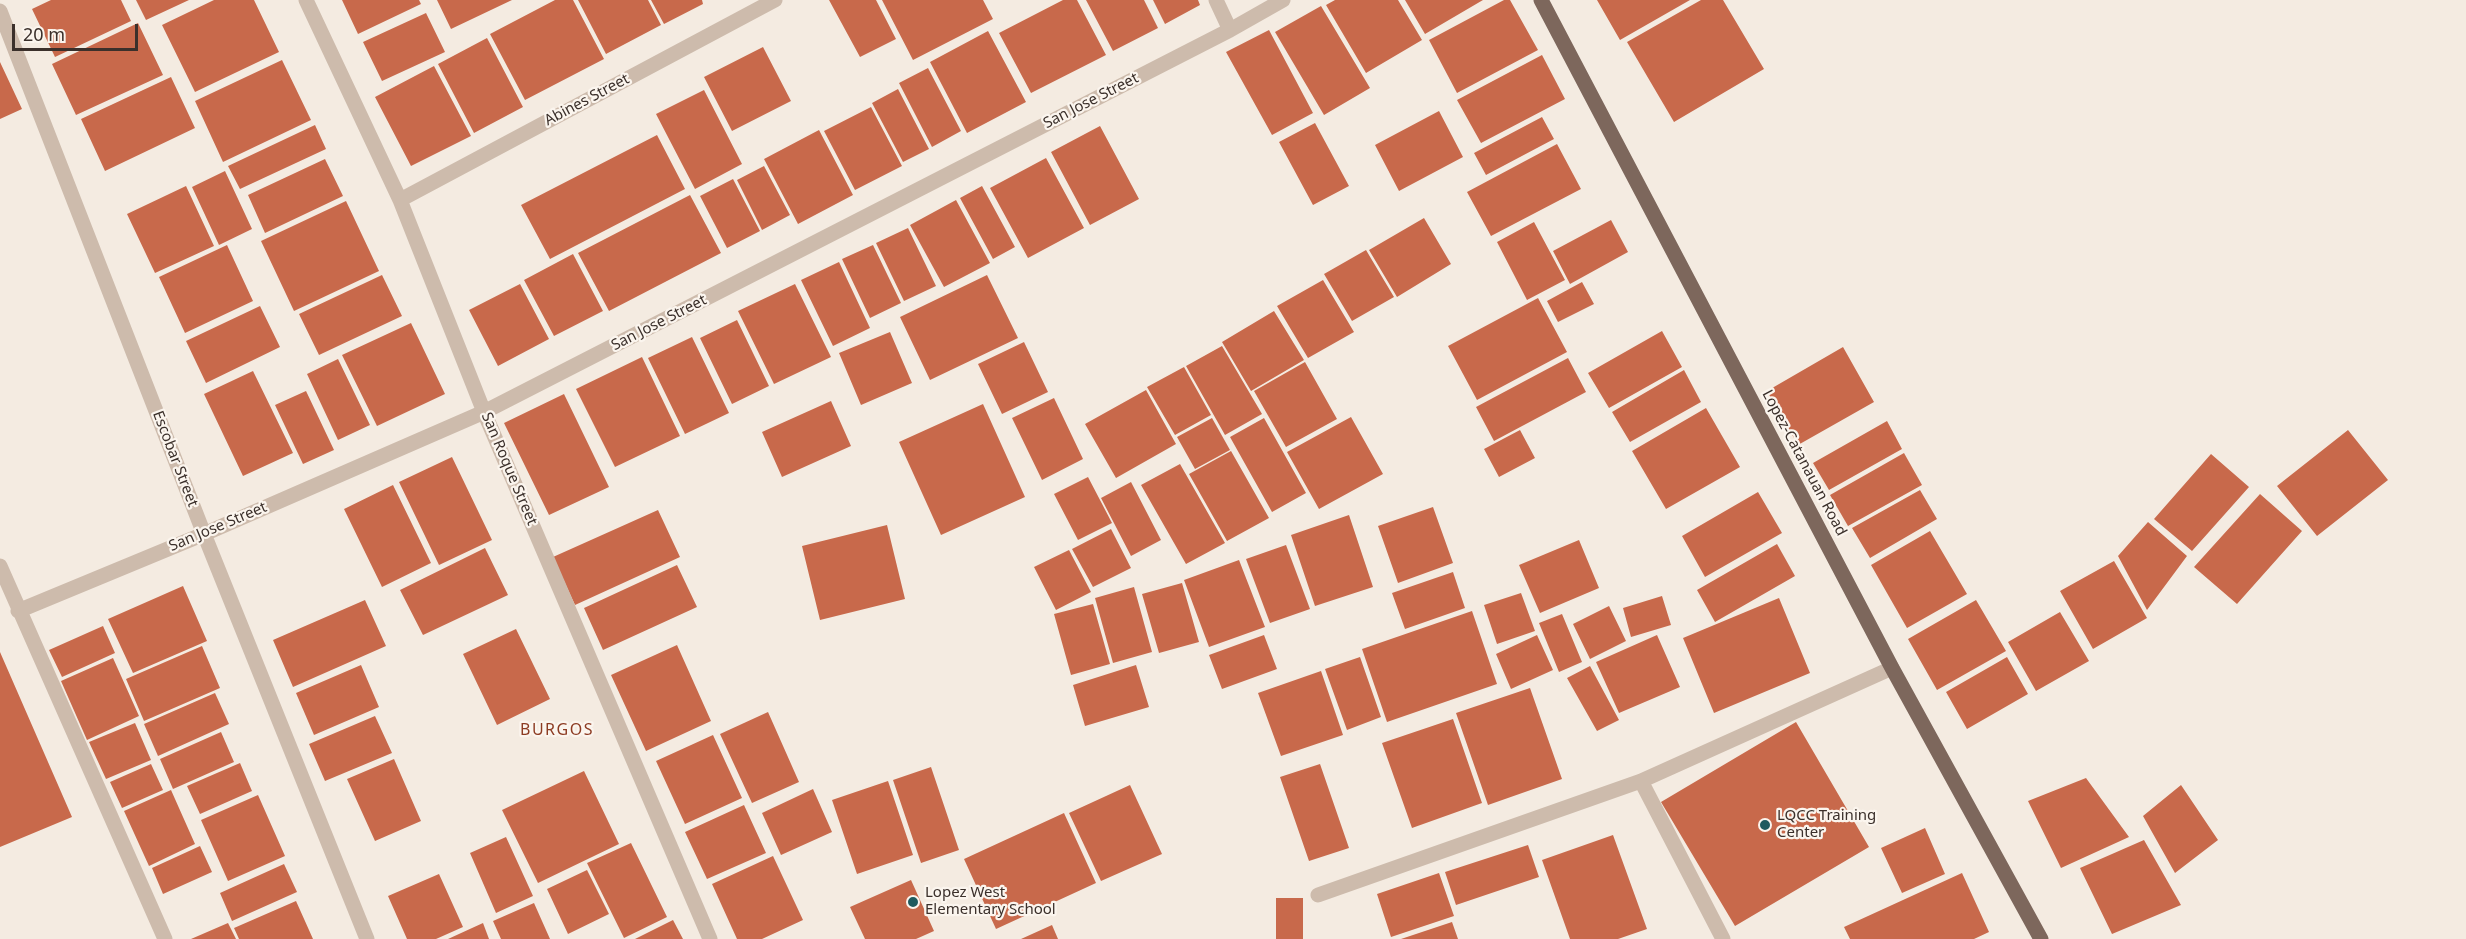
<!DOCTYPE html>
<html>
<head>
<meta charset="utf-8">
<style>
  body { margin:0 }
  #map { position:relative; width:2466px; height:939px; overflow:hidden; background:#f4ebe1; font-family:"Noto Sans",sans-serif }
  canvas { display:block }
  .scale { position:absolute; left:12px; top:24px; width:126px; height:27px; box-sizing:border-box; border:3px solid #3b302b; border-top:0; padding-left:8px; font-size:18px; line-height:21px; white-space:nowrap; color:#3b302b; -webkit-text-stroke:4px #fbf5ee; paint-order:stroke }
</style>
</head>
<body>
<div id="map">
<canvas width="2466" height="939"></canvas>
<div class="scale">20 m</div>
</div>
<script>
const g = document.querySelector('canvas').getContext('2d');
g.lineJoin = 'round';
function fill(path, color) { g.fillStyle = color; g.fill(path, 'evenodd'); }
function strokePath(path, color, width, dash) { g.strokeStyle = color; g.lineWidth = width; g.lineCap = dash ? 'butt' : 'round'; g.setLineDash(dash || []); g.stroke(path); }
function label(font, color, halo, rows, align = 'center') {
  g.font = font + ' "Noto Sans",sans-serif'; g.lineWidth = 4.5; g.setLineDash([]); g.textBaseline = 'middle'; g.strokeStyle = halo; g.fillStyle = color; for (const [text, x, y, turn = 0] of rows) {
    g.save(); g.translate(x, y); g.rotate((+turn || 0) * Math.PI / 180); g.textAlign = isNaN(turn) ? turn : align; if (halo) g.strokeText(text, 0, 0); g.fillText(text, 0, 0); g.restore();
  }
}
const building = new Path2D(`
  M51 0H121L131 21 55 57 32 9Z
  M136 0H189L146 20Z
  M214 0H254L279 52 195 92 162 25Z
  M342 0H419L421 4 358 34Z
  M437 0H512L451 29Z
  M555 0H573L604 59 525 100 490 34Z
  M578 0H648L661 25 606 54Z
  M651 0H702L703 4 664 24Z
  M829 0H876L896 39 860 57Z
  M882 0H983L993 19 913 60Z
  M1063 0H1077L1106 55 1031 93 999 33Z
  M1086 0H1144L1158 28 1113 51Z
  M1153 0H1198L1200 5 1165 24Z
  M1335 0H1398L1422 40 1366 73 1326 5Z
  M1405 0H1483L1425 34Z
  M1504 0H1510L1538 50 1457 93 1429 40Z
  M1597 0H1690L1620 40Z
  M1701 0H1723L1764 69 1674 122 1627 42Z
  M1321 6 1370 88 1324 115 1275 32Z
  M426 13 445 52 382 81 363 42Z
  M138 23 163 75 76 115 52 64Z
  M1269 30 1313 113 1272 135 1226 52Z
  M988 31 1026 102 967 133 930 62Z
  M487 38 523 107 474 133 438 64Z
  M763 47 791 101 732 131 704 77Z
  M1542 55 1565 99 1481 143 1457 100Z
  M282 60 311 120 223 162 195 101Z
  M0 62 22 109 0 119Z
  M434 66 471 136 411 166 375 97Z
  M928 68 961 131 932 147 899 83Z
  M171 77 195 128 105 171 81 119Z
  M898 89 929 149 903 162 872 103Z
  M704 90 742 164 695 189 656 114Z
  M871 107 902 166 855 190 824 131Z
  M1439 111 1463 157 1399 191 1375 145Z
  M1542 117 1554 139 1486 175 1474 153Z
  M1315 123 1349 186 1313 205 1279 142Z
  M315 125 326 149 240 189 228 166Z
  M1100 126 1139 199 1090 225 1051 152Z
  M819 130 853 195 798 224 764 159Z
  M657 135 685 189 550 259 521 205Z
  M1557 144 1581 189 1491 236 1467 192Z
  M1046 158 1084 228 1028 258 990 188Z
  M325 159 343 196 265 233 248 195Z
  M764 166 790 215 762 230 737 180Z
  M225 171 252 229 219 245 192 187Z
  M733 179 760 231 727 248 700 196Z
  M186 186 214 246 155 273 127 214Z
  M982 186 1015 247 993 259 960 198Z
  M690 195 721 253 609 311 578 253Z
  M956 200 990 263 944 287 910 225Z
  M346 201 379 271 294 311 261 241Z
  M1424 218 1451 264 1397 297 1369 250Z
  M1611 220 1628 252 1570 284 1553 251Z
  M1534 222 1565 280 1527 300 1497 242Z
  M908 228 936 286 904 301 876 243Z
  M227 245 253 301 185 333 159 277Z
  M873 245 901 303 870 318 842 259Z
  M1366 250 1394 297 1352 321 1324 274Z
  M573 254 603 311 554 336 524 280Z
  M839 262 870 328 833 346 801 280Z
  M382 275 402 316 319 355 299 314Z
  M987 275 1018 338 930 380 900 317Z
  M1323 280 1354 332 1308 358 1277 306Z
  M1582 282 1594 304 1558 322 1547 301Z
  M520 284 549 339 498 366 469 310Z
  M795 284 831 357 774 384 738 311Z
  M1538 298 1567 352 1477 400 1448 346Z
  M260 306 280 347 206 383 186 341Z
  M1274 311 1304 360 1251 391 1222 342Z
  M737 320 769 386 732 404 700 338Z
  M411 323 445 394 377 426 342 355Z
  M1662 331 1682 367 1609 408 1588 373Z
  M890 332 912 383 861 405 839 353Z
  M692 337 729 413 685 434 648 358Z
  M1024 342 1048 392 1002 414 978 364Z
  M1222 346 1262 414 1225 435 1186 366Z
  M1843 347 1874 402 1798 445 1767 391Z
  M642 357 680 436 615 467 576 389Z
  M1568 358 1586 392 1494 441 1476 407Z
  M338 359 370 425 338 440 307 374Z
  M1305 362 1337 419 1286 447 1254 391Z
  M1184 367 1211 415 1175 435 1147 387Z
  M1684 370 1701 402 1630 442 1612 412Z
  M253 371 293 453 243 476 204 394Z
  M1146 390 1176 444 1116 478 1085 424Z
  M306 391 334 450 303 464 275 405Z
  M564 394 609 487 549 515 504 423Z
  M1054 398 1083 459 1042 480 1012 418Z
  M831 401 851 446 782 477 762 432Z
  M983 404 1025 497 941 535 899 442Z
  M1706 408 1740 467 1666 509 1632 451Z
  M1351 417 1383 474 1319 509 1287 452Z
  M1212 418 1230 450 1195 469 1177 437Z
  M1264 418 1306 493 1272 512 1230 437Z
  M1887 421 1902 449 1829 490 1813 463Z
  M1520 430 1535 458 1499 477 1484 449Z
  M2348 430 2388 480 2317 536 2277 486Z
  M1231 451 1269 518 1227 541 1189 474Z
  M1904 453 1922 485 1848 526 1830 495Z
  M2211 454 2249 487 2192 551 2154 519Z
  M452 457 492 540 439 565 399 482Z
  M1180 464 1225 543 1186 564 1141 485Z
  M1088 477 1112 523 1078 540 1054 494Z
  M1131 482 1161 540 1131 556 1101 498Z
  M393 485 431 563 382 587 344 509Z
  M1920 490 1937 519 1870 558 1852 528Z
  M1758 492 1782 533 1705 577 1682 536Z
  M2260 494 2302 531 2237 604 2194 567Z
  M1433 507 1453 563 1398 583 1378 526Z
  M658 510 680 557 575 605 553 557Z
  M1349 515 1373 587 1315 606 1291 535Z
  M2148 522 2187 556 2147 610 2118 556Z
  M887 525 905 599 820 620 802 546Z
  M1111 529 1131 568 1093 587 1072 549Z
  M1930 531 1967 594 1907 628 1871 565Z
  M1579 540 1599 588 1540 613 1519 565Z
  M1777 544 1795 576 1715 622 1697 590Z
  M1286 545 1310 609 1270 623 1246 559Z
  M485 548 508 595 423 635 400 590Z
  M1069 550 1091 592 1056 610 1034 567Z
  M1239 560 1265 627 1209 647 1184 580Z
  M2114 561 2147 618 2093 649 2060 591Z
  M677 565 697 607 603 650 584 608Z
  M1453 572 1465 608 1405 629 1392 593Z
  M1182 583 1199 642 1159 653 1142 594Z
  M183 586 207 641 133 673 108 619Z
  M1134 587 1152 652 1113 663 1095 598Z
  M1521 593 1535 631 1497 644 1484 605Z
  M1662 596 1671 625 1631 637 1623 608Z
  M1779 598 1810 673 1714 713 1683 638Z
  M365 600 386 646 293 687 273 640Z
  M1976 600 2006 651 1937 690 1908 639Z
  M1093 604 1110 664 1071 675 1054 614Z
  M1609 606 1626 641 1590 659 1573 624Z
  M1472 611 1497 684 1387 722 1362 649Z
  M2060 612 2089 661 2036 691 2008 642Z
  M1562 614 1582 662 1559 672 1539 623Z
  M103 626 115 653 62 677 49 650Z
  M516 629 550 699 497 725 463 654Z
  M1264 635 1277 669 1222 689 1209 655Z
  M1537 635 1553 670 1511 689 1496 654Z
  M1657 635 1680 687 1619 713 1596 662Z
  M677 645 711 721 646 751 611 675Z
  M202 646 220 688 144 721 126 679Z
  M0 652 72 817 0 847Z
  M1360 657 1381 717 1347 730 1325 669Z
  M2007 657 2028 694 1967 729 1946 692Z
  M113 658 139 716 87 740 61 681Z
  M361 665 379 707 314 735 296 693Z
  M1136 665 1149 707 1085 726 1073 685Z
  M1590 666 1619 720 1597 731 1567 678Z
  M1321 671 1343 735 1281 756 1258 693Z
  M1530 688 1562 779 1488 805 1456 713Z
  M215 693 229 724 158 756 144 724Z
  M768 712 799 782 752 803 720 734Z
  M375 716 392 753 325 781 309 744Z
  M1453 719 1482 803 1412 828 1382 743Z
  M1796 722 1869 847 1735 926 1661 802Z
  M135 723 151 760 106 779 89 742Z
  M221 732 234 762 173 789 160 759Z
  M713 735 742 798 685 824 656 761Z
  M394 759 421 821 375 841 347 779Z
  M240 763 252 791 200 814 187 786Z
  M151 764 163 790 122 808 110 782Z
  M1320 764 1349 848 1309 861 1280 777Z
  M931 767 959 850 921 863 893 780Z
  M584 771 619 844 538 883 502 810Z
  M2086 778 2129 837 2061 868 2028 801Z
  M888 781 913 855 857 874 832 800Z
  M1130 785 1162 854 1101 881 1069 813Z
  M2181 785 2218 840 2175 873 2143 816Z
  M813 789 832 832 781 855 762 813Z
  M171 790 195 844 149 866 124 811Z
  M258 795 285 856 228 881 201 820Z
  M744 805 766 853 707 879 685 832Z
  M1064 813 1096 883 996 929 964 859Z
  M1925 828 1945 874 1902 893 1881 848Z
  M1613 835 1647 929 1618 939H1570L1542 860Z
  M506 837 533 896 496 913 470 853Z
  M2144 840 2181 905 2112 934 2080 868Z
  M631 843 667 917 624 938 587 863Z
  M1528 845 1539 877 1456 905 1445 872Z
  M200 846 212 872 163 894 152 868Z
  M773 856 803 920 762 939H737L712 884Z
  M284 864 297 892 232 921 220 893Z
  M587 870 609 914 568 934 547 889Z
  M1439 873 1454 916 1391 937 1377 894Z
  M1962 873 1989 932 1974 939H1850L1844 927Z
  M439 874 463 927 436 939H407L388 896Z
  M911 880 934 931 916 939H865L850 907Z
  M1276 898H1303V939H1276Z
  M296 901 313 939H239L234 928Z
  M534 903 550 939H501L493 921Z
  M673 920 683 939H635Z
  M1452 922 1458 939H1401Z
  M228 923 236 939H191Z
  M483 923 489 939H448Z
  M1052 925 1058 939H1021Z`);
const minor = new Path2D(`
  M306 0 400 200 484 412 710 939
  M1216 0 1230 30
  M0 11 204 534 367 939
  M400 200 775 0
  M0 566 165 939
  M18 611 204 534 484 412 1230 30 1283 0
  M1641 781 1723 939
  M1318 895 1641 781 1892 668`);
const major = new Path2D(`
  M1541 0 1892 668 2041 939`);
const markers = [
  [1765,825,6,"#1f5a5e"],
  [913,902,6,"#1f5a5e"]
];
const streetNames = [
  ["Abines Street",587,100,-28],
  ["San Jose Street",1091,101,-27],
  ["San Jose Street",659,323,-27],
  ["Escobar Street",175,459,69],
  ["Lopez-Catanauan Road",1804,463,62],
  ["San Roque Street",509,469,67],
  ["San Jose Street",218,527,-23]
];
const poiNames = [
  ["LQCC Training",1777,816],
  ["Center",1777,833],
  ["Lopez West",925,893],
  ["Elementary School",925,910]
];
const neighbourhoodNames = [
  ["BURGOS",557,730]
];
fill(building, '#c8694b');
strokePath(minor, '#cdbbac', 15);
strokePath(major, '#7d675c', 15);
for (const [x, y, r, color] of markers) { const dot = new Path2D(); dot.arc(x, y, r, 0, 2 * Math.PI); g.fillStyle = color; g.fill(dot); strokePath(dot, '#fbf5ee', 2); }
label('15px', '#3b302b', '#fbf5ee', streetNames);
label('15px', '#3b302b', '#fbf5ee', poiNames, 'left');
g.letterSpacing = '1.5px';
label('16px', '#8c3b22', '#fbf5ee', neighbourhoodNames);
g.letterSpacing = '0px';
</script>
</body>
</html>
